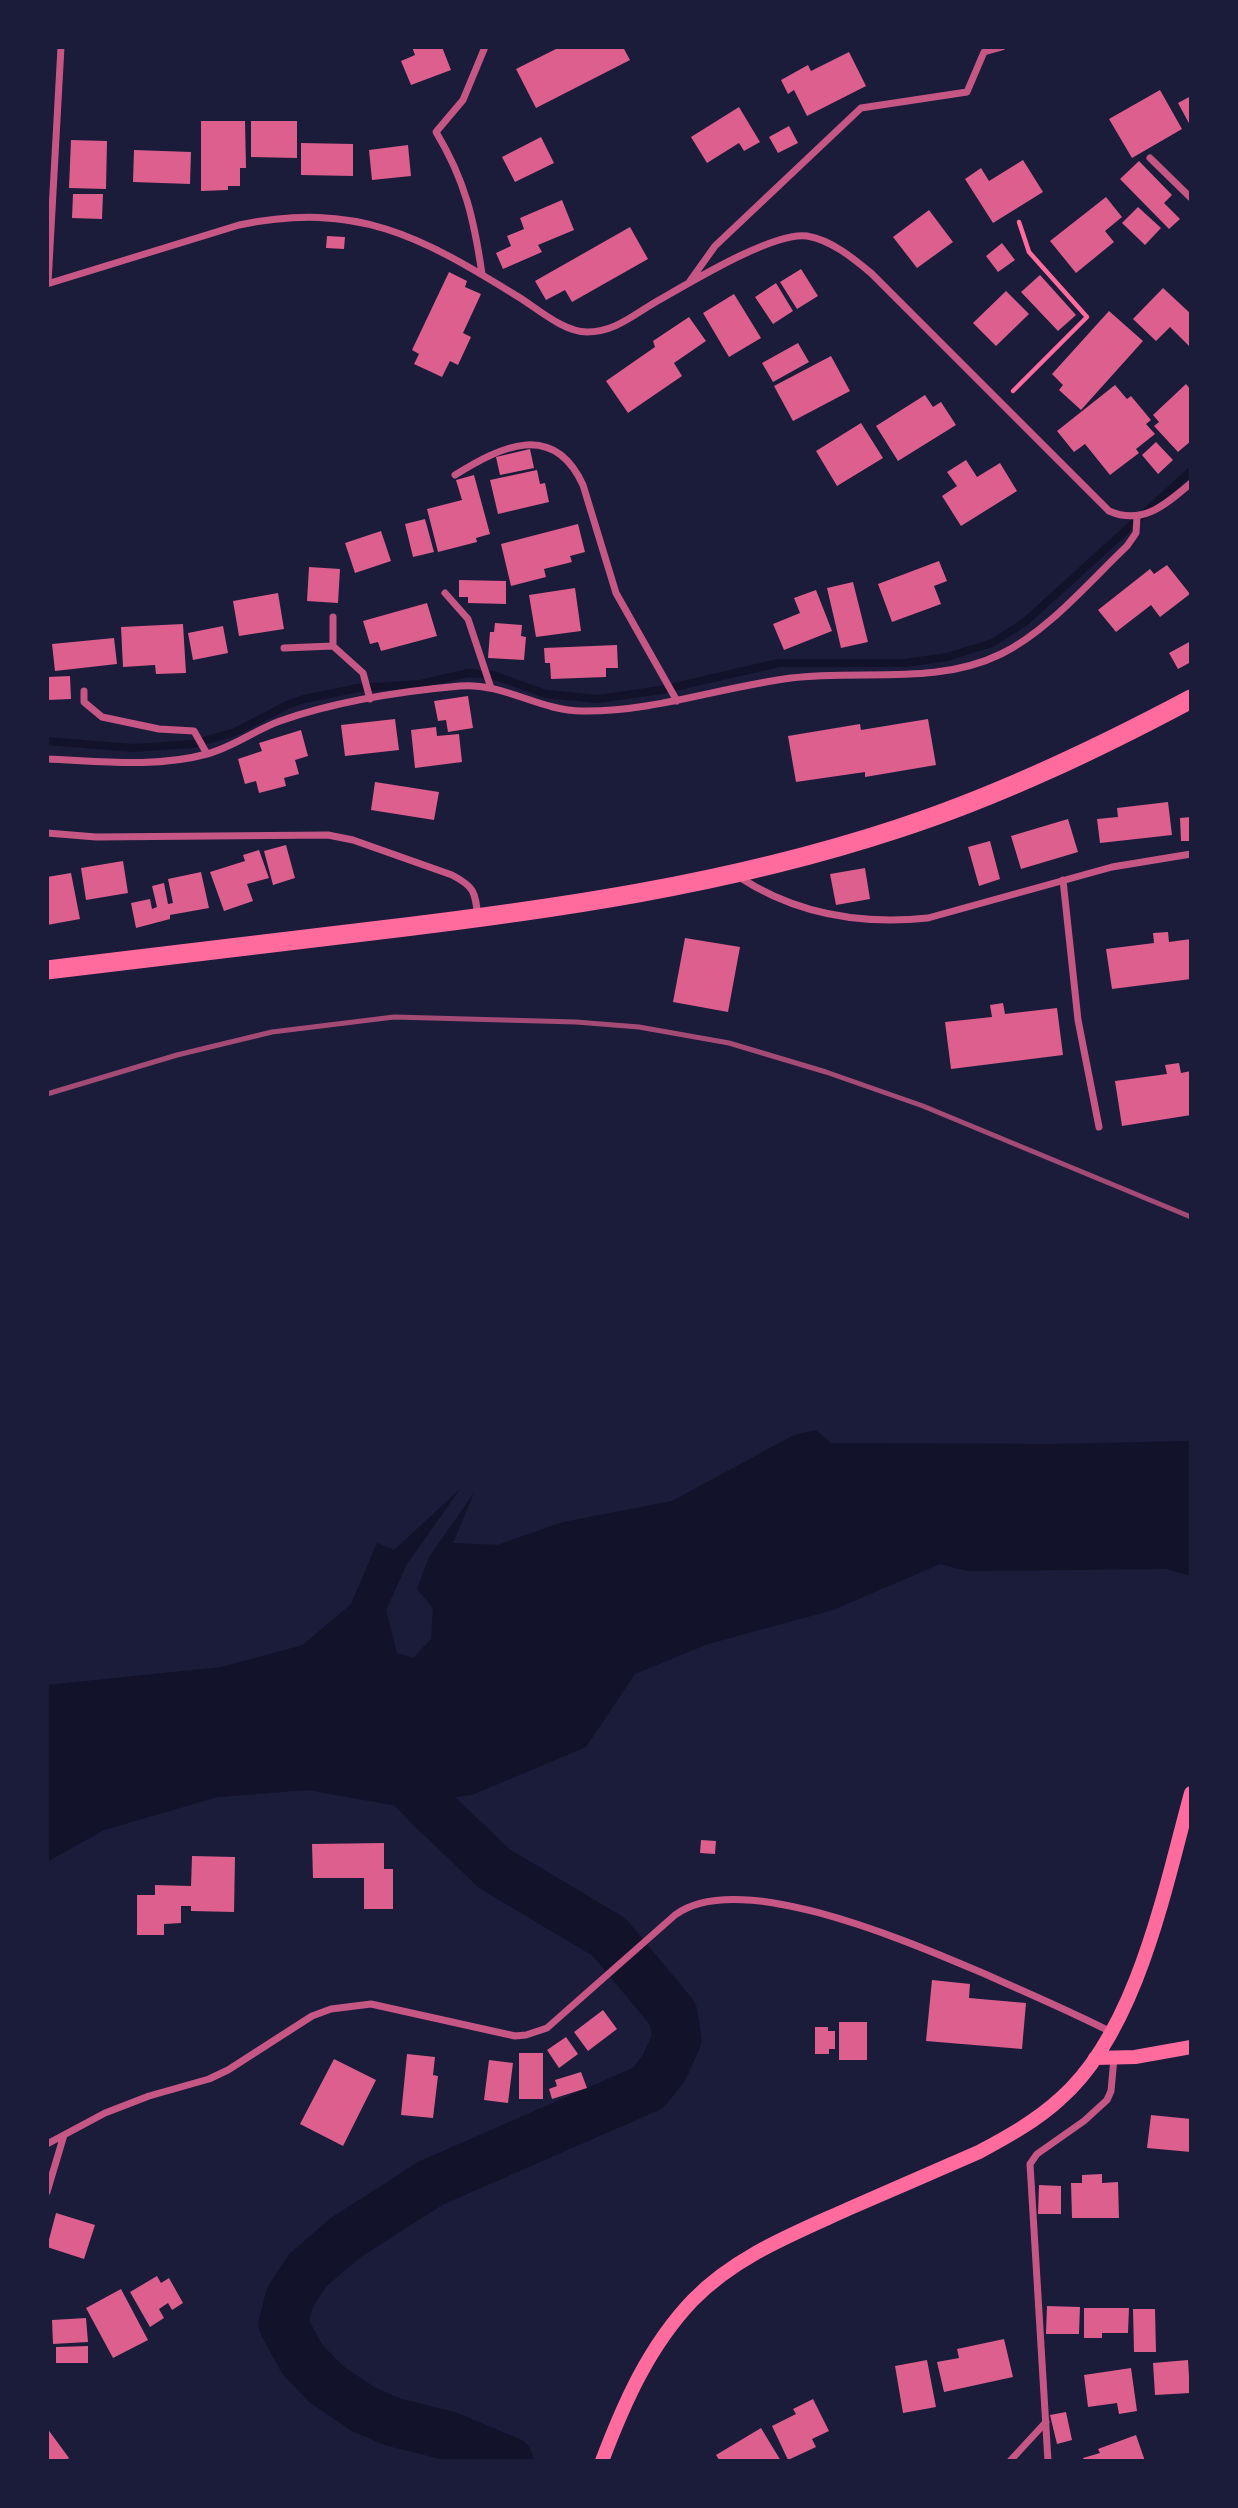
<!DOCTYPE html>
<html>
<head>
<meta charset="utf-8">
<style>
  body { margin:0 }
  #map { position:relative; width:1238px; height:2508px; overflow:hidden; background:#1b1b3a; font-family:Manrope,sans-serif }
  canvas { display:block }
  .frame { position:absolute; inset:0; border:49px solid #1b1b3a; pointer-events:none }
</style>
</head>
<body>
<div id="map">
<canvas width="1238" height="2508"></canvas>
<div class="frame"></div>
</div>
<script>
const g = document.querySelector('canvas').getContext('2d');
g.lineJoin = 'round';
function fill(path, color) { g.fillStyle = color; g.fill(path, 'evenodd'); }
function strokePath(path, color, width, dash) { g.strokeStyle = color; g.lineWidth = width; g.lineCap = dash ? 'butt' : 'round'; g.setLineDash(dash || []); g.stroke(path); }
const water = new Path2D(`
  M816 1430 831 1443 1051 1444 1191 1441V1576L1167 1569 967 1571 940 1564 833 1610 708 1644 635 1674 586 1747 472 1795 392 1805 308 1790 218 1797 104 1830 47 1862V1685L221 1667 303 1645 351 1604 377 1543 394 1550 460 1489 407 1564 386 1610 397 1653 413 1658 431 1639 433 1608 417 1589 429 1557 474 1493 453 1543 497 1545 563 1522 672 1501 794 1435Z`);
const stream = new Path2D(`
  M47 741 133 748 193 744 235 732 287 705 304 699 358 688 421 684 468 673 493 675 546 694 598 699 661 690 779 663H905L947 657 992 643 1025 622 1191 471`);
const river = new Path2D(`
  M377 1752 435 1812 495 1869 609 1937 673 2014 677 2039 664 2068 648 2088 431 2183 345 2238 308 2270 290 2297 283 2324 302 2359 326 2384 363 2409 393 2422 449 2436 509 2461`);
const building = new Path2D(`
  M412 47H442L451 70 411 85 401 61 415 55Z
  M560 47H623L630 60 536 108 516 69Z
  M849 52 866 86 807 116 794 90 788 94 781 80 808 65 811 71Z
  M1160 90 1182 129 1132 158 1109 119Z
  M1191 96V127L1178 103Z
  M739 107 760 142 744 151 739 143 707 163 691 137Z
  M201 121H245L246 168H240V186H228V190L201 191Z
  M251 121H297V158L251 157Z
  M789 126 798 143 778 153 769 137Z
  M541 137 554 163 515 182 502 157Z
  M71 140 107 141 106 189 69 188Z
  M301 143 353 144V176L301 175Z
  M408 145 411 176 372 180 369 150Z
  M134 150 191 152 190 184 133 182Z
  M1023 160 1043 192 993 223 965 179 981 168 989 181Z
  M1139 161 1172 195 1164 203 1180 219 1169 229 1120 179Z
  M73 194H103L102 219 72 218Z
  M1106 197 1122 217 1105 231 1114 242 1076 273 1050 241Z
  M562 200 574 230 538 245 542 252 503 269 496 253 511 246 507 236 524 229 520 218Z
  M1138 207 1161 228 1145 245 1122 223Z
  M929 210 953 242 917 268 893 237Z
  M630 227 648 259 572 302 565 290 546 300 535 281Z
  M327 236 345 237 344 249 326 248Z
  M1002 243 1015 260 998 272 986 256Z
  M801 269 818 296 797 309 780 282Z
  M449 272 467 281 465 287 481 294 463 333 471 337 458 365 450 361 442 377 414 364 419 354 412 350Z
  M1040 275 1076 315 1058 331 1021 292Z
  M776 283 793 311 773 324 755 297Z
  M1163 288 1191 314V348L1170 327 1156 341 1133 319Z
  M1006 291 1029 314 996 346 973 323Z
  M734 294 761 338 729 357 703 313Z
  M1109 311 1143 341 1081 410 1059 390 1063 385 1052 374Z
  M689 317 706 341 674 363 682 376 628 413 606 381 655 347 653 341Z
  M798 343 809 362 773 382 762 363Z
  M831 356 850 391 793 421 774 386Z
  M1186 384 1191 390V441L1178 452 1154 426 1159 422 1153 415Z
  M1115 385 1127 399 1131 396 1151 420 1146 424 1155 434 1136 449 1139 453 1110 475 1085 444 1074 452 1057 431Z
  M925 395 933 407 941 402 956 425 898 461 876 426Z
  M861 423 883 458 837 486 816 451Z
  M1156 442 1173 460 1158 474 1142 455Z
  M530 449 534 468 500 475 496 457Z
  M966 460 977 477 1000 463 1017 491 961 526 942 496 957 486 947 472Z
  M537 470 540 484 545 483 549 502 498 514 490 480Z
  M474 475 490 534 476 538 477 542 438 552 427 509 462 500 456 480Z
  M425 519 434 552 413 557 405 524Z
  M578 524 585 552 570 556 572 562 544 569 546 577 511 586 501 544Z
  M381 531 391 561 355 573 345 543Z
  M939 561 947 581 934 586 941 604 892 622 878 584Z
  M1167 565 1190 594 1160 617 1151 605 1116 632 1098 610 1150 569 1154 574Z
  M309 567 340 569 338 603 307 601Z
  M459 580 506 581V604L468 603V597H459Z
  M853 582 868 642 841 648 827 588Z
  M575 588 581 631 536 637 529 595Z
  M816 590 832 631 784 650 773 624 800 613 794 598Z
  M278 593 284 629 239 636 233 601Z
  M427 603 437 636 381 651 378 642 370 644 363 621Z
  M495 623 522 625 521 636 526 637 524 660 488 658 490 632H494Z
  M183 624 186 673 156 674 155 665 123 667 121 627Z
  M223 626 228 653 193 660 188 633Z
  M114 638 117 664 55 671 52 644Z
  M1191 641V662L1178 669 1169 653Z
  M617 645 618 668H606V677L551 679 550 663H545L544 648Z
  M70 676 71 699 47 700V677Z
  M468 696 473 728 448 732 446 720 438 721 434 701Z
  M395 719 399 750 345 756 341 725Z
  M928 719 936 765 865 777V772L796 782 788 736 860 724 861 730Z
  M436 727 437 736 459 734 462 762 415 768 411 730Z
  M301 730 308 756 295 760 299 774 284 778 286 786 259 793 256 781 245 784 238 759 262 751 259 743Z
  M375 782 439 792 434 820 371 810Z
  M1168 802 1172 835 1100 843 1097 819 1118 817 1117 808Z
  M1191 817V841H1181L1180 818Z
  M1068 819 1078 852 1021 869 1011 836Z
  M990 841 1000 879 979 886 968 847Z
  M286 845 295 878 273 885 264 851Z
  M259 850 269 878 247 884 253 901 224 911 210 872 245 861 243 855Z
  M123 861 128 893 86 900 81 868Z
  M865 868 870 899 836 905 830 874Z
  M201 872 209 908 170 915V919L136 928 131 903 150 899 152 909 157 907 152 886 164 883 168 904 173 903 168 879Z
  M71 873 80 919 47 925V877Z
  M1168 932 1169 942 1191 939V979L1112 989 1106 949 1154 943 1153 933Z
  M685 938 740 947 728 1012 673 1002Z
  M1003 1003 1005 1014 1057 1008 1063 1055 951 1069 945 1022 992 1017 990 1005Z
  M1179 1063 1181 1073 1191 1071V1115L1122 1126 1115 1081 1167 1074 1165 1065Z
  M701 1840 716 1841 715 1854 700 1853Z
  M384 1843V1869H393V1909H364V1878H313L312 1844Z
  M192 1856 235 1857 234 1912 191 1911V1906H181V1923L164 1924V1935H137V1895H155V1885L191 1886Z
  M932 1980 970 1984 969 1998 1026 2003 1022 2049 926 2041Z
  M603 2010 617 2029 588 2051 574 2032Z
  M839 2022H867V2060H839Z
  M815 2027H828V2031H835V2049H829V2054H815Z
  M566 2037 578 2054 559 2068 547 2050Z
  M519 2053H543V2099H519Z
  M407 2054 435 2057 433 2075 438 2076 433 2118 401 2115Z
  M334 2059 376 2080 343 2146 300 2124Z
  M489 2060 513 2063 508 2103 484 2100Z
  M581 2072 587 2088 552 2099 549 2089 557 2086 555 2080Z
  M1151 2115 1191 2119V2152L1147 2148Z
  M1102 2174V2183L1118 2182 1119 2218H1072L1071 2183H1082V2175Z
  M1039 2185 1061 2186V2214H1038Z
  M56 2213 95 2225 84 2259 47 2247Z
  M157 2276 161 2283 169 2278 183 2303 172 2310 168 2303 159 2309 164 2318 150 2327 130 2292Z
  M121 2289 148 2340 113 2358 86 2308Z
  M1047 2306 1080 2307 1079 2334H1046Z
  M1084 2308H1129L1128 2333H1102V2338H1084Z
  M1133 2309H1155L1156 2352H1134Z
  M86 2318 88 2342 53 2344 52 2320Z
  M1004 2339 1013 2377 944 2392 937 2362 959 2358 957 2349Z
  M88 2346V2363H56V2347Z
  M927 2360 936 2407 903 2413 895 2366Z
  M1188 2360 1190 2393 1155 2395 1153 2363Z
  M1131 2368 1137 2411 1119 2414 1117 2403 1088 2407 1084 2375Z
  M813 2399 829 2431 812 2439 816 2447 788 2460 772 2426 796 2414 793 2409Z
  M1066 2412 1072 2440 1057 2444 1050 2415Z
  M47 2428 69 2458 65 2461H47Z
  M761 2428 781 2461H720L716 2455Z
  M1136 2435 1145 2461H1084L1083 2458 1100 2453 1098 2449Z`);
const path = new Path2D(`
  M1013 391 1087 317 1029 252 1019 222`);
const minor = new Path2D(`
  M1150 158 1191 198
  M482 274C474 219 465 180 436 132L463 100 485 47
  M690 281 715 246 861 108 967 92 984 52 1002 47
  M48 283 61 47
  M47 284 239 225C357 201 420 236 517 296 537 308 563 332 587 332 614 332 632 316 654 303 686 285 773 231 807 236 831 240 853 258 871 273L1109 511C1143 526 1166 504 1191 483
  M455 475C500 447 553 420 583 485L616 593 677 701
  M445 593 468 619 491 688
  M333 617V646L363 673 370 699
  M284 648 333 646
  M84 691V702L102 717 159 729 194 731 207 754
  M47 759C99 761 156 768 207 754 233 747 255 730 280 721 334 702 403 691 460 686 502 682 540 711 582 711 654 712 721 687 791 678 860 669 936 686 1001 654 1047 632 1089 582 1127 546L1136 533 1137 517
  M47 833 96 837 328 835 353 840 452 875C475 887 475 892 478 918
  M739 877C796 914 861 925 928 918L1112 867 1191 854
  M1063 880 1078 1020 1099 1127
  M47 2144 105 2113 149 2096 209 2079 228 2070 312 2016 331 2009 371 2004 515 2036 526 2035 547 2028 675 1915C740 1866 918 1946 985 1974 1027 1993 1070 2011 1111 2032
  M47 2192 64 2135
  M1010 2461 1046 2422
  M1048 2461 1030 2164 1037 2154 1084 2121 1107 2100 1111 2091 1114 2058`);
const secondary = new Path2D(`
  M1095 2058 1135 2057 1191 2047
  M602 2461C624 2403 649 2346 693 2300 736 2256 793 2234 848 2209 892 2190 935 2171 979 2152 1007 2137 1036 2121 1060 2099 1137 2032 1165 1888 1191 1793`);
const trunk = new Path2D(`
  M47 970C156 957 264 944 372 931 550 910 727 885 897 829 999 796 1097 749 1191 699`);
const rail = new Path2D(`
  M47 1094 177 1055 272 1032 394 1017 576 1022 639 1027 729 1043 826 1072 923 1106 1191 1217`);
fill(water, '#12122b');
strokePath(stream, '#12122b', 8);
strokePath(river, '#12122b', 49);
fill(building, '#dd5f8e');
strokePath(path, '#ff6b9d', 4.5);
strokePath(minor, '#c65784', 7);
strokePath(secondary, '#ff6b9d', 14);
strokePath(trunk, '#ff6b9d', 19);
strokePath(rail, '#a44b75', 5);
</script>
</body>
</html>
